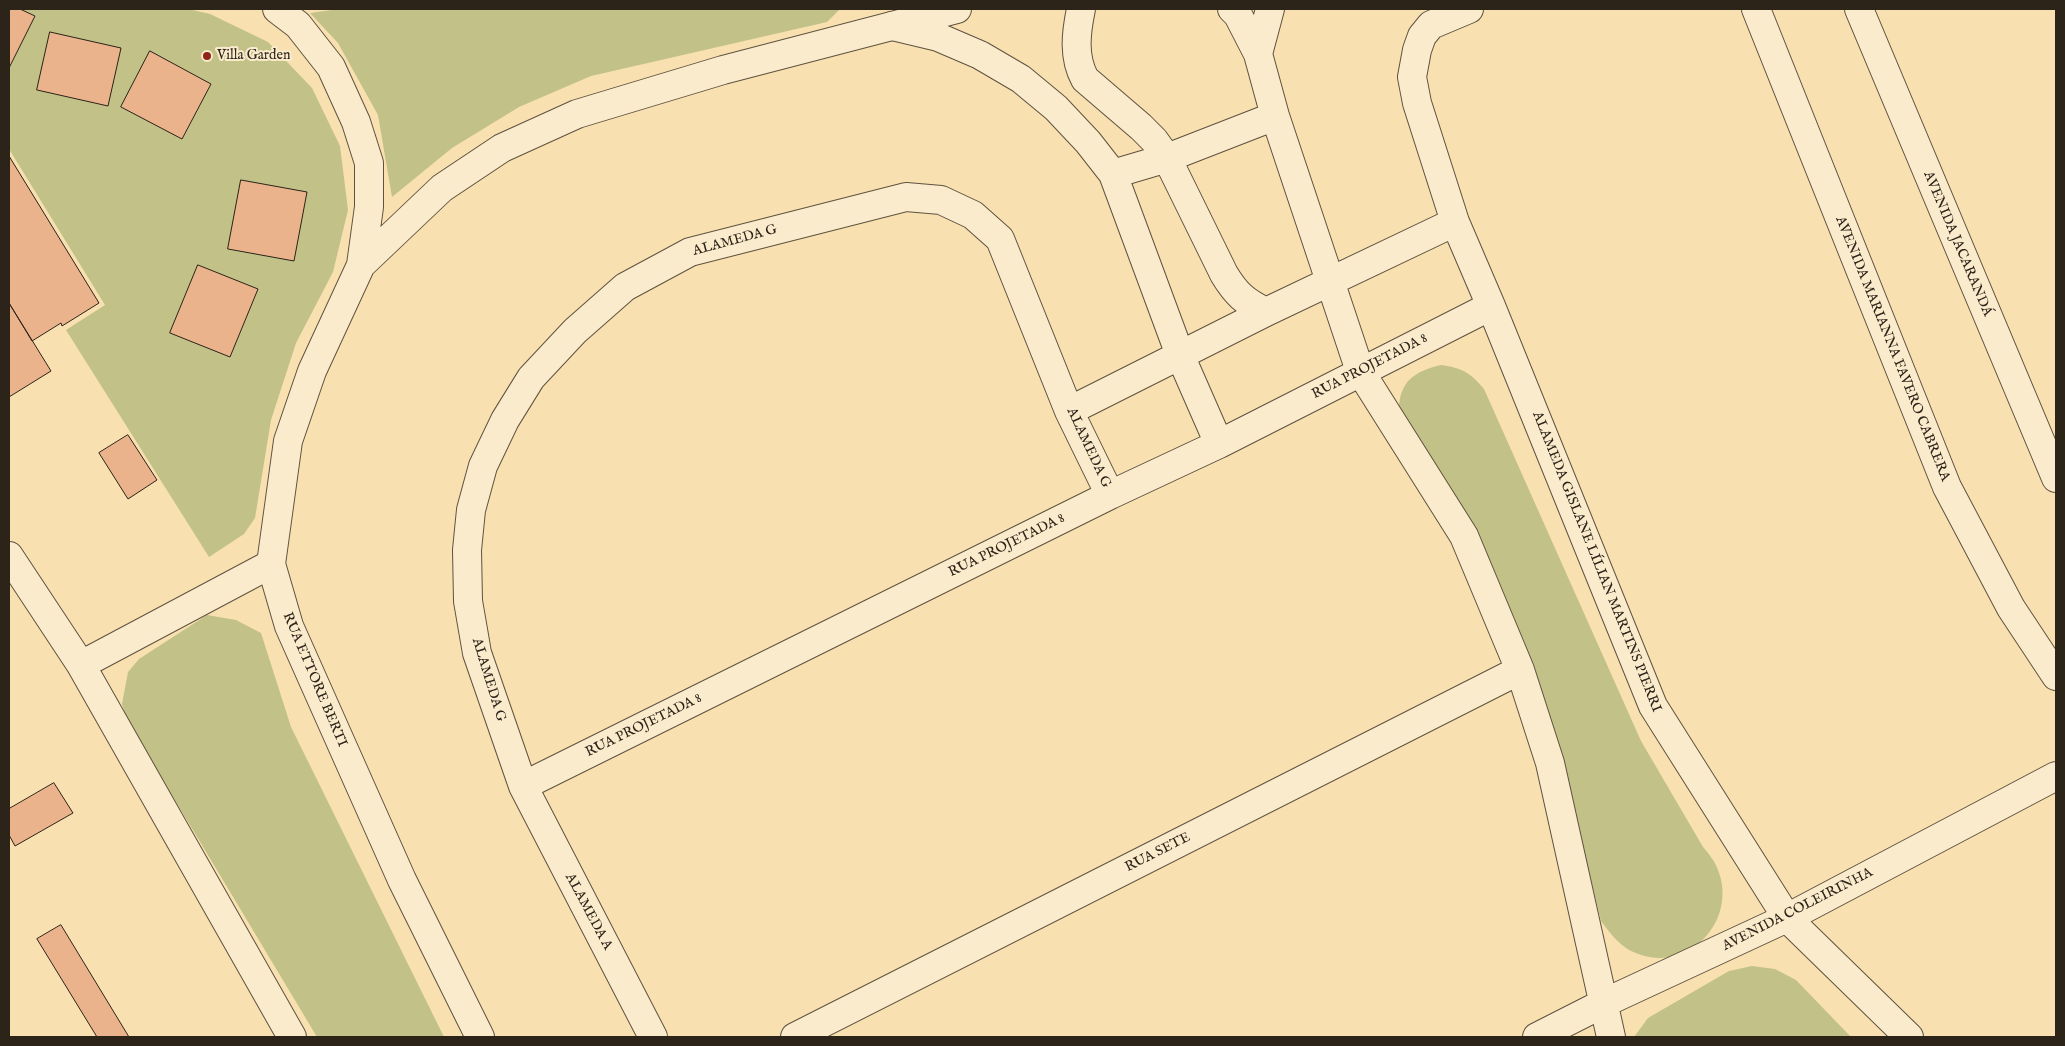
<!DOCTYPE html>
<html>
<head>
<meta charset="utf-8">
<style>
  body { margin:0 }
  #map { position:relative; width:2065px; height:1046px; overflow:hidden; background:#f8e0b0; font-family:"IM FELL English",serif }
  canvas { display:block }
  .frame { position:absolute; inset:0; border:10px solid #2c2319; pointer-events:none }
</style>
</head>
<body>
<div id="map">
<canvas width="2065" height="1046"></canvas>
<div class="frame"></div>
</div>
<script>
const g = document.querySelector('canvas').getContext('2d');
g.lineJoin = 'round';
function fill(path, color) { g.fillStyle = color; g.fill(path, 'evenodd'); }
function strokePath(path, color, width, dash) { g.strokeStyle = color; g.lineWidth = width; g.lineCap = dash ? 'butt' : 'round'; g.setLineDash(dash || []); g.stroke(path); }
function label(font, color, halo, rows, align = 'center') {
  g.font = font + ' "IM FELL English",serif'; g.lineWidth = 4; g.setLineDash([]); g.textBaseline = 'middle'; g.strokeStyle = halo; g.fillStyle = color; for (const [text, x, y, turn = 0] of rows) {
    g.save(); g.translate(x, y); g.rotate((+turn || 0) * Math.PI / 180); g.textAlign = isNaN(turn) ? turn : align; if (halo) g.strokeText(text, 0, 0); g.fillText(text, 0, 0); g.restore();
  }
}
const green = new Path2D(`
  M9 9H188L210 14 268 42 312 88 340 146 348 210 333 272 296 343 271 420 255 518 244 534 209 557 66 330 105 305 9 149Z
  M339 9H840L827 22 591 76 519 107 452 148 392 197 378 115 338 43 310 13Z
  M1441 365C1462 368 1470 372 1484 389L1641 741 1703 847C1755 902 1694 982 1631 951 1618 944 1610 933 1601 921L1558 748 1399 421C1397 387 1407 373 1441 365Z
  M207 615 236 620 261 633 291 727 444 1037H317L127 720 122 704 128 672 139 659Z
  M1752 966 1775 969 1796 980 1851 1037H1634L1648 1018 1729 971Z`);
const building = new Path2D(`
  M9 9H20L35 16 9 68Z
  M50 32 121 48 108 106 37 90Z
  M150 51 211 84 182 139 121 107Z
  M9 156 99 303 62 326 61 323 32 341 9 303Z
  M241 180 307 192 294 261 228 249Z
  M198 265 258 289 230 357 170 333Z
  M9 303 51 371 9 397Z
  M128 435 157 480 128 499 99 453Z
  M54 783 73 813 15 846 9 835V809Z
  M61 925 129 1037H97L37 939Z`);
const minor = new Path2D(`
  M1081 9C1076 33 1073 57 1085 79L1141 127 1154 140 1167 158 1224 274C1236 294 1245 302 1266 312
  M1232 9 1238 15 1258 54 1275 116 1360 371 1464 536 1520 670 1550 763 1611 1037
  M1469 9 1431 25 1422 36 1417 50 1412 77 1417 103 1455 222 1491 306 1653 706 1787 918 1909 1037
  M1756 9 1947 487 2011 608 2056 676
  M1859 9 2056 478
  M892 26 938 37 980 55 1021 79 1056 108 1088 142 1113 174 1180 355 1219 444
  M1258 54 1270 9
  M1113 174 1167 158 1275 116
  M1069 411 1266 312 1455 222
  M523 786 1110 495 1219 444 1491 306
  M653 1037 523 786 477 653 468 601 467 550 471 510 483 466 505 420 531 378 575 331 625 287 690 252 906 197 941 200 973 215 1000 239 1069 411 1110 495
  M795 1037 1520 670
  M1537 1037 1604 1003 1787 918 2056 776`);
const tertiary = new Path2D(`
  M277 9 298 25 331 67 356 122 369 163V207L361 265 312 371 288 441 271 564 289 626 402 880 480 1037
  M361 265 442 188 502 148 577 114 723 70 957 9
  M9 556 81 665 292 1037
  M81 665 271 564`);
const markers = [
  [207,56,5,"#8f2418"]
];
const poiNames = [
  ["Villa Garden",217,56]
];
const streetNames = [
  ["ALAMEDA G",735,241,-15],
  ["AVENIDA JACARANDÁ",1957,244,67],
  ["AVENIDA MARIANNA FAVERO CABRERA",1892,349,68],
  ["RUA PROJETADA 8",1370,367,-27],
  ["ALAMEDA G",1088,448,65],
  ["RUA PROJETADA 8",1007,546,-26],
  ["ALAMEDA GISLANE LÍLIAN MARTINS PIERRI",1596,562,68],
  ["RUA ETTORE BERTI",314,680,67],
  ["ALAMEDA G",488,680,73],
  ["RUA PROJETADA 8",644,726,-26],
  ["RUA SETE",1158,853,-27],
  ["AVENIDA COLEIRINHA",1798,910,-27],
  ["ALAMEDA A",588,912,62]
];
fill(green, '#c1c188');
fill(building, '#ebb38b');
strokePath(building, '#2c2319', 1);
strokePath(minor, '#5f523f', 30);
strokePath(tertiary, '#5f523f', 30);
strokePath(minor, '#faebcc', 28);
strokePath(tertiary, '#faebcc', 28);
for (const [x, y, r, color] of markers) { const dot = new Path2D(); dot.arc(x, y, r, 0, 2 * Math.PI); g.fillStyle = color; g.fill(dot); strokePath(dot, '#faebcc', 2); }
label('14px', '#2c2319', '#faebcc', poiNames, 'left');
label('14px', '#2c2319', '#faebcc', streetNames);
</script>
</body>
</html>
